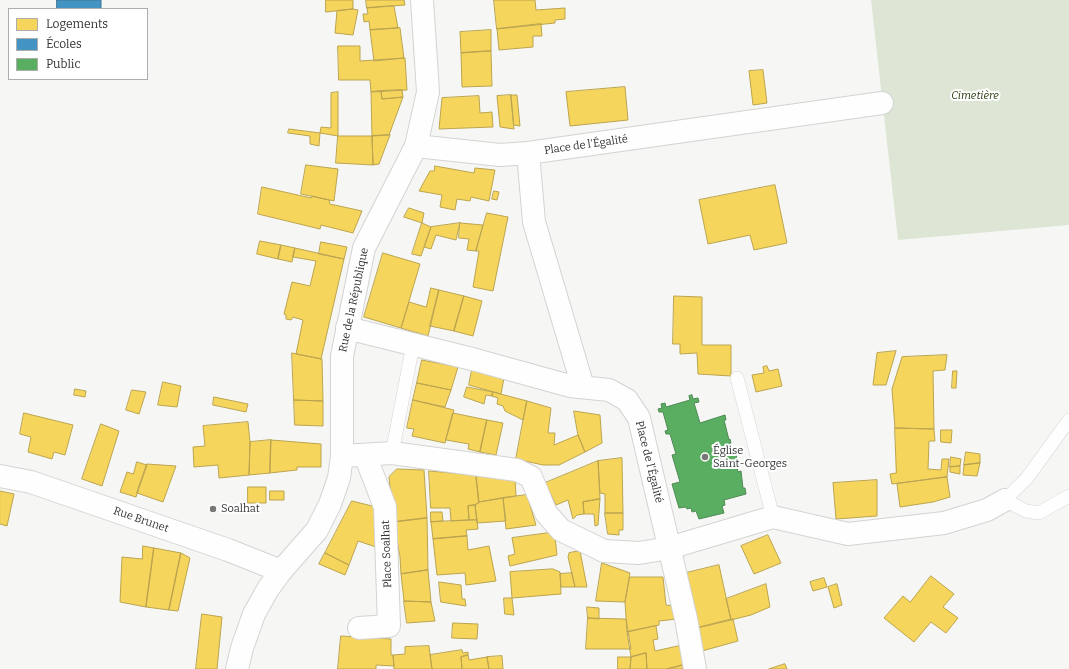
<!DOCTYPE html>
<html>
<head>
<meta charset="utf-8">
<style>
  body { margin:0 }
  #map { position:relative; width:1069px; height:669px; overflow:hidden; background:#f6f7f5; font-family:Bitter,serif }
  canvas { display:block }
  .legend { position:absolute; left:8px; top:8px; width:140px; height:72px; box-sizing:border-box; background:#fff; border:1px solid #adadad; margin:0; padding:5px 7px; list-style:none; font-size:12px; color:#323332 }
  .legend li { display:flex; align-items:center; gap:8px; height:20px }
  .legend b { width:20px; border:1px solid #adadad }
</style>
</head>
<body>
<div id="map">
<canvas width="1069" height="669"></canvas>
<ul class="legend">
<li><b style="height:11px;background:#f6d55c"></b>Logements</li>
<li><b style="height:11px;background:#4393c3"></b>Écoles</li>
<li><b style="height:11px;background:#5aae61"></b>Public</li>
</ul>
</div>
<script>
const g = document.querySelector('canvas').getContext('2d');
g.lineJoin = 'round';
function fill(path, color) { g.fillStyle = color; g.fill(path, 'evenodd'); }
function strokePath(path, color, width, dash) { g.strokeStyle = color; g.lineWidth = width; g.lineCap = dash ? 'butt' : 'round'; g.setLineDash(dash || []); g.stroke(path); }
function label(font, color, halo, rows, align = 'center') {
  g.font = font + ' Bitter,serif'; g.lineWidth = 4; g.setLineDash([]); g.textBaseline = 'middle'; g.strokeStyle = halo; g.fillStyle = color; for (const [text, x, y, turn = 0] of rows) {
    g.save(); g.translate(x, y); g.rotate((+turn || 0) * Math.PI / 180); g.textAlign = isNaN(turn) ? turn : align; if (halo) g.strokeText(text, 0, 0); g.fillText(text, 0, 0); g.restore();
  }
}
const green = new Path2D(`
  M871 0H1069V225L898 240Z`);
const homes = new Path2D(`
  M326 0H353V9L326 12Z
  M366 0H404L405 5 367 8Z
  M494 0H535L536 10 565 8V19L555 20V23L497 29Z
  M394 6 398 28 370 30 369 21 364 22 363 14H368L367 8Z
  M353 9 358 10 353 35 335 33 337 11Z
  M541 24 542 36H533V47L499 50 497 29Z
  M400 28 404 58 374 61 370 30Z
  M491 30V51L461 53 460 32Z
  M338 46H360V61L405 58 407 90 371 92 370 80H339Z
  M491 51 492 86 462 87 461 53Z
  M763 70 767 103 753 105 749 71Z
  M625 87 628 120 570 126 566 92Z
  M402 90 403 97 382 99 381 91Z
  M381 91 382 99 403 97 389 135 372 136 371 92Z
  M338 92V136L320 133 321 127 331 128V93Z
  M511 95H517L520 126 514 125Z
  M511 95 514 129 500 127 497 96Z
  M479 96 480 113 492 112 493 127 439 129 442 98Z
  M289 129 320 133 319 146 310 144V136L288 133Z
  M390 135 379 164 373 165 372 136Z
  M338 136H372L373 165 336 163Z
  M306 165 338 169 334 201 301 194Z
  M435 166 474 173 475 168 495 170 489 201 471 197 470 201 457 199 455 210 440 207 442 195 419 191 430 171H434Z
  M775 185 787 243 754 250 750 235 708 244 699 200Z
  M262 187 311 198 312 196 329 200 330 204 362 211 353 233 321 225 320 229 258 214Z
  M494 191 499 192 497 200 492 199Z
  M409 208 424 213 422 223 404 217Z
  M487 213 508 217 493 291 473 287 479 251H476Z
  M422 223 431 227 421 256 412 254Z
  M460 223 483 225 476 251 467 250 469 239 459 238Z
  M460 223 456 240 436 235 431 249 424 247 431 227Z
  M260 241 281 245 278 259 257 254Z
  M321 242 347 247 344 259 319 254Z
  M281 245 295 248 292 262 278 259Z
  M295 248 344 259 321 359 296 354 303 320 293 317 291 320 286 319V315L284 314 292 282 310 286 316 261 293 257Z
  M383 253 420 264 401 328 364 317Z
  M431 288 439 290 428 336 401 328 409 302 426 307Z
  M439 290 464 296 454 331 430 326Z
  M464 296 482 301 473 336 454 331Z
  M674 296 702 297V345H731V376L698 374 697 353 680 354V344H673Z
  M896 351 886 385H873L877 353Z
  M292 353 322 359 323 401 294 400Z
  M947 355 945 370 933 371 934 429 895 428 892 389 902 357Z
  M422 360 458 367 451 390 417 383Z
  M767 366 769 371 778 369 782 386 756 392 752 375 764 373 763 367Z
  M472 370 504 378 501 394 469 385Z
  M953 371H957L956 388H952Z
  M163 382 181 386 177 407 158 405Z
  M417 383 451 390 445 407 413 400Z
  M467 387 493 392 492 396 486 395 484 404 464 397Z
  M75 389 86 391 85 397 74 395Z
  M132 390 146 392 139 414 126 410Z
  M493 392 527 401 523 420 505 411 503 406 497 404 498 398 492 396Z
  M214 397 248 404 246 412 213 405Z
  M294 400 323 401V426L295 425Z
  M413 400 454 410 445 443 412 436 414 429 407 428Z
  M527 401 551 408 548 433H555L554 445 578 435 585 452 559 465H543L516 459Z
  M574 411 600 415 602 443 585 452 578 435Z
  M24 413 73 425 65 455 54 452 52 459 28 452 31 437 20 434Z
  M453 413 487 420 480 452 468 449 469 444 446 440Z
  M487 420 503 423 496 455 480 452Z
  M248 422 250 442 249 475 219 478 218 465 194 467 193 447 205 446 203 426Z
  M101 424 119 431 102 486 82 479Z
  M895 428 934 429 935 441H929L928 469 941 470 942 459H949L947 477 892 484 890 474 896 473Z
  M941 430H952L951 443 941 442Z
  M271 440 321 444V467H297V470L270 473Z
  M271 440 270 473 249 475 250 442Z
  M966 452 980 454V463L964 465Z
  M951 457 961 459 960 466 950 467Z
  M622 458 623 513H605V494L600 493 598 461Z
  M598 461 600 499 583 502 584 514 577 515 573 519 568 500 556 505 545 483Z
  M137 462 147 465 136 497 120 492 127 472 133 474Z
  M980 463 977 476 963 475 964 465Z
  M147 464 176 466 163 502 137 493Z
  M960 466V474L950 472V467Z
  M397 469 424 470 427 518 394 522 389 477Z
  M429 471 476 475 479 502 475 505 468 506 469 520 451 521 450 508H431Z
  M476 475 515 478 516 496 479 502Z
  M947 477 950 497 933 502 900 507 897 484Z
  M877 480V516L836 519 833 483Z
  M248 487H266V503H248Z
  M0 491 14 494 7 526 0 524Z
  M270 491H284V500H270Z
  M527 495 536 525 506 529 503 498Z
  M503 498 506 521 477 523 475 505 480 502Z
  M600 499 598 525 595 526 594 514H584L583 502Z
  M352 501 380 508 379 548 358 541 349 565 325 553Z
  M475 505 477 520H469L468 506Z
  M431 512H442L443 521 431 522Z
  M605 513H623V530H619V535L608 534Z
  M427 518 428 570 401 574 400 557 394 522Z
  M477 520 478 529 466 530 467 536 433 539 431 522Z
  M548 533 555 537 557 555 510 566 508 556 515 554 512 538Z
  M768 535 781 563 754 574 741 546Z
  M467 536 468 550 489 546 496 581 466 585 465 573 437 575 433 539Z
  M143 546 154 548 146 607 120 602 122 557 142 559Z
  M154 548 181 553 169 610 146 607Z
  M580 551 587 587H575L568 557 569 553Z
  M181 553 190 558 178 611 169 610Z
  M325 553 349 565 345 575 319 564Z
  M602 563 630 573 625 602 596 601Z
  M719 565 731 620 697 628 686 573Z
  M553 569 560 572 561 594 512 598 510 572Z
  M428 570 431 602 404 601 401 574Z
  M572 573 575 587H561L560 574Z
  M931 576 954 594 943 607 958 618 946 633 931 622 914 642 884 618 903 596 910 602Z
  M630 577H663L666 605 674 606 677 619 659 621V625L627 632 625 602Z
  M824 578 827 587 813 591 810 582Z
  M439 582 461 585 462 599H465L466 606 441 602Z
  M766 584 770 607 751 615 731 620 726 599Z
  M837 584 842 605 834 608 828 587Z
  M504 598H512L514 615 505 614Z
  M404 601 431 602 435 621 407 623Z
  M587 607 599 608V619L588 618Z
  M202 614 222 617 217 669H196Z
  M588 618 626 619 631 649H586Z
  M733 619 738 641 702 651 697 628Z
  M453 623 478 624 477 639 452 638Z
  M656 626 658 639 653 640 655 651 682 645 683 665 667 669H647L646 653 631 657 627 632Z
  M341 636 391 639V655H393L394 666 376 665V669H338Z
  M429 646 432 669H394L393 655 405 654V647Z
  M462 650 463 653 468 652V655L461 657 462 669H432L430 655Z
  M646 653 647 669H630L631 657Z
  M468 655 469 660 487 657 489 669H462L461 657Z
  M502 656 503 669H489L487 657Z
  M618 657H631L630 669H618Z
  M785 664 787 669H769Z
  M683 665V669H667Z`);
const schools = new Path2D(`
  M57 0H101V9H57Z`);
const public = new Path2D(`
  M692 395 693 399 698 398 699 402 694 403 700 423 725 415 726 420H724L729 440 730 439 731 443H729L733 455H736L737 458 735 459 738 472 741 471 743 488H745L746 494 724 500 725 505 722 506 724 513 699 519 696 511 692 512 691 508 687 509 686 507 679 508 672 484 680 482 672 455 676 454 670 434H666L665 431 668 430 663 412H659L658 409 662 408 661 404 665 403 666 407 690 400 689 396Z`);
const lane = new Path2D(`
  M737 378 773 517
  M1069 420 1027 478 1005 500 1026 511 1039 513 1069 496
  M392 453 413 345`);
const street = new Path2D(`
  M416 146 500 155 528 153 882 103
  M528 153 534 222 583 387
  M347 328 476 360 570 386 609 390 627 400 639 418 686 619 695 669
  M342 456 392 453 517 470 531 477 546 513 561 530 604 551 639 553 669 548 773 517 848 534 944 523 987 510 1005 500
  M0 476 31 482 228 550 281 571
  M359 628 389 626 385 507 365 455`);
const secondary = new Path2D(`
  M237 669 242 648 254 614 268 589 281 571 317 530 330 504 339 478 342 456V356L364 248 416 146 428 92 422 0`);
const markers = [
  [705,457,4,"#777876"],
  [213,509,4,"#777876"]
];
const parkNames = [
  ["Cimetière",975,96]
];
const streetNames = [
  ["Place de l'Égalité",586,145,-8],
  ["Rue de la République",354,300,-78],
  ["Place de l'Égalité",649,462,76],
  ["Rue Brunet",141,520,19],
  ["Place Soalhat",387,554,-92]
];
const poiNames = [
  ["Église",713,451],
  ["Saint-Georges",713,464],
  ["Soalhat",221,509]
];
fill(green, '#dde5d5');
fill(homes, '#f6d55c');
strokePath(homes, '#bba44f', 1);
fill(schools, '#4393c3');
strokePath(schools, '#3e7698', 1);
fill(public, '#5aae61');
strokePath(public, '#4e8953', 1);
strokePath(lane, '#d3d3d2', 14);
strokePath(street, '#d3d3d2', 24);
strokePath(secondary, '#d3d3d2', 24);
strokePath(lane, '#fefefe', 13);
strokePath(street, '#fefefe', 22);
strokePath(secondary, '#fefefe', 22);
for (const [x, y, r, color] of markers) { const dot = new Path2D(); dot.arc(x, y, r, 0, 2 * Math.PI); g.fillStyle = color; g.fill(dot); strokePath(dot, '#fff', 1.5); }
label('italic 11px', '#283c0e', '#fff', parkNames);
label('11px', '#323332', '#fff', streetNames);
label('11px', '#323332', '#fff', poiNames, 'left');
</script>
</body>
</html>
